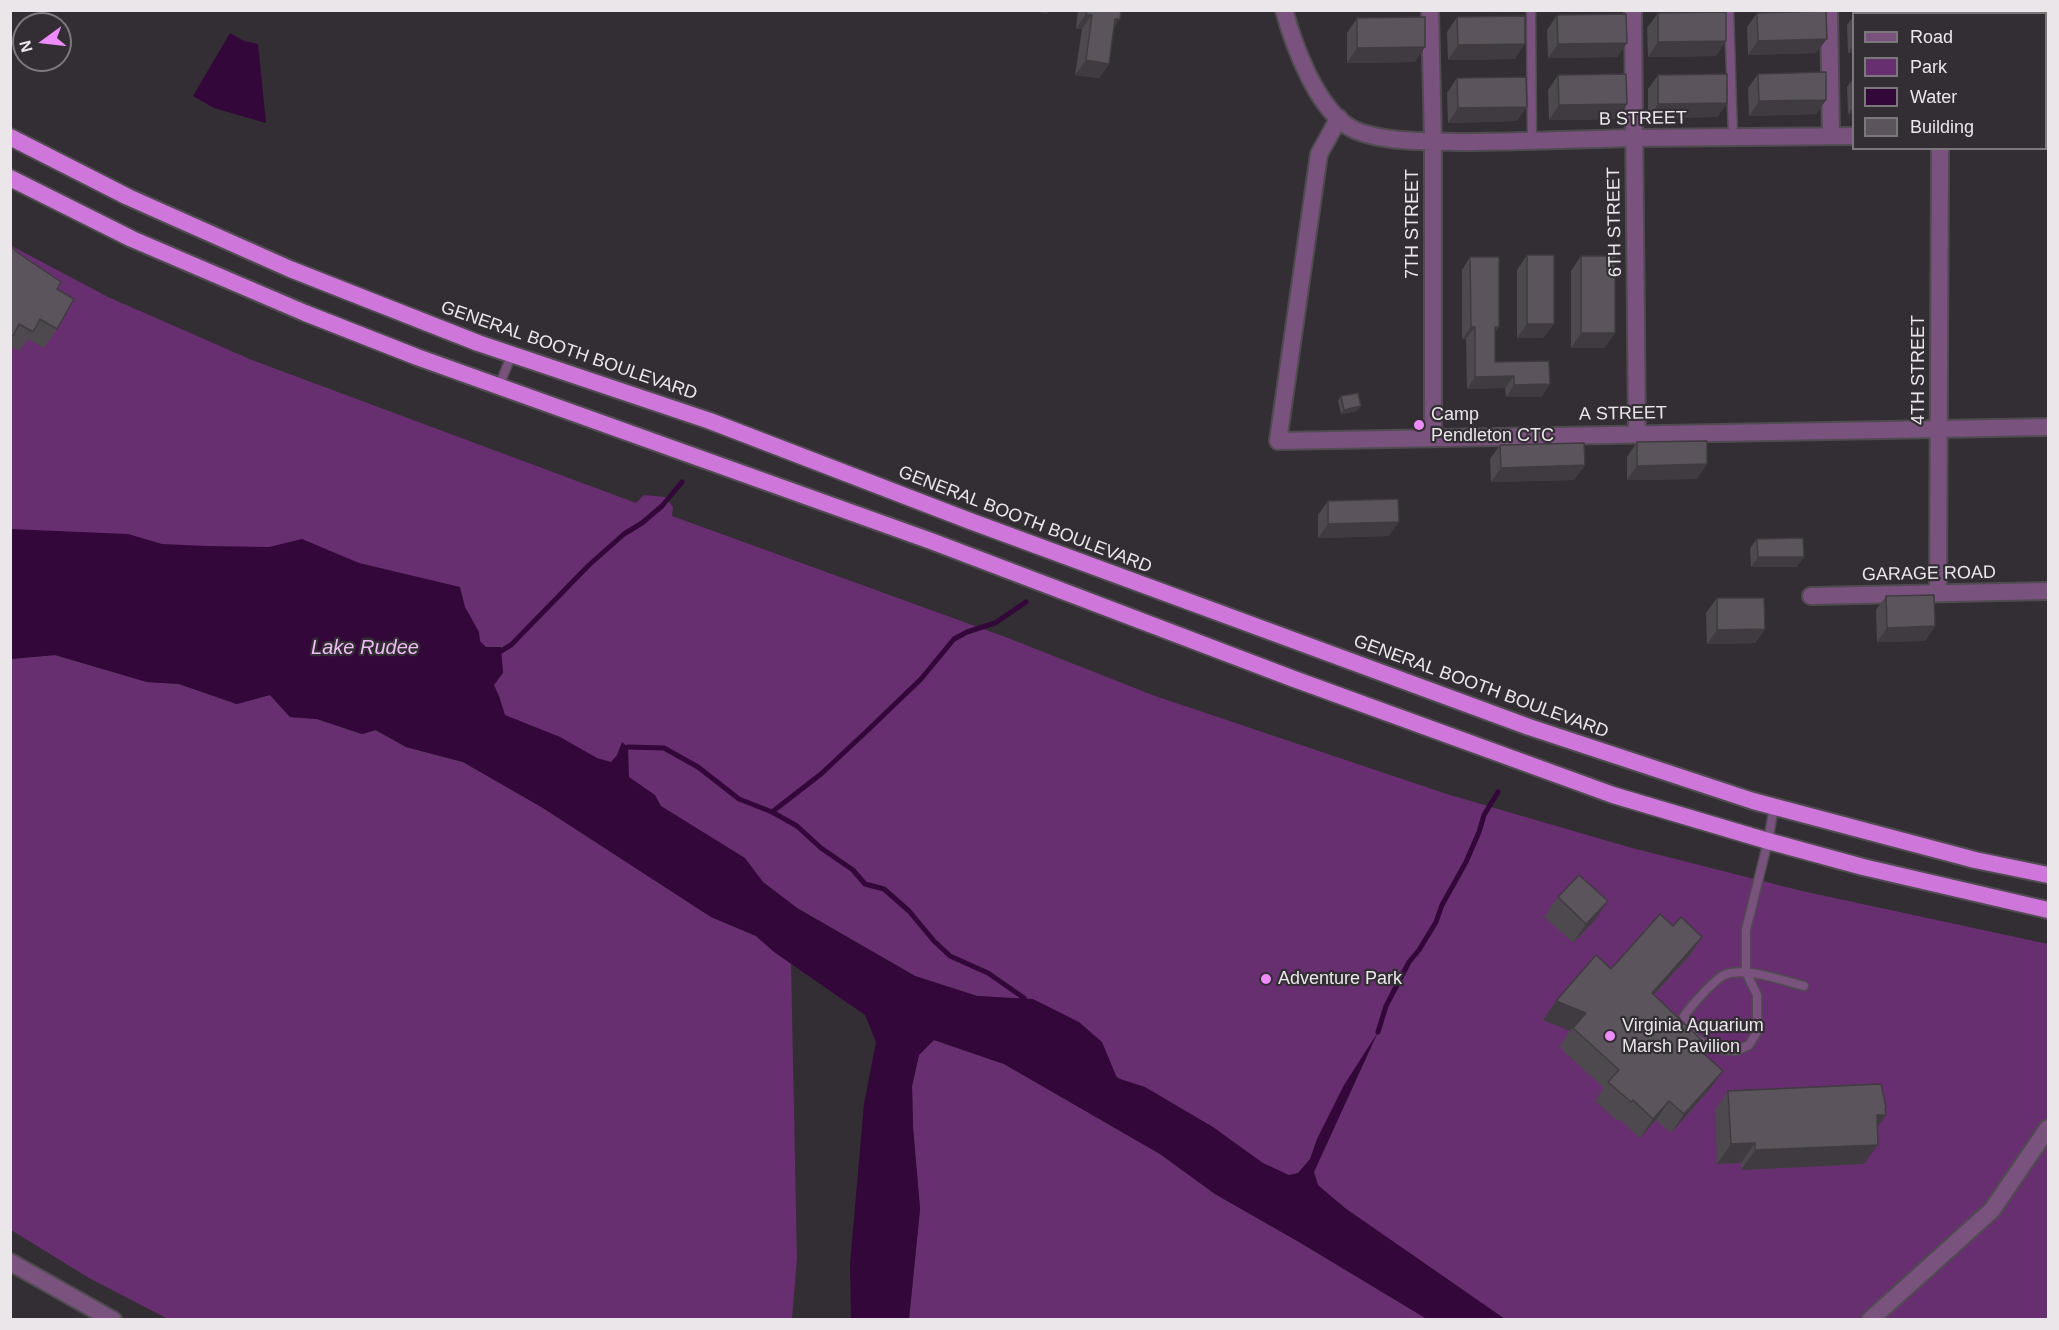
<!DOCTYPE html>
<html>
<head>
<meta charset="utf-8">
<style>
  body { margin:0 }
  #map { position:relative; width:2059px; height:1330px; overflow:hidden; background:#332d34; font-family:Helvetica,sans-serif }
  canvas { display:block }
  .frame { position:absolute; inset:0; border:12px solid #eae6ea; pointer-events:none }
  .legend { position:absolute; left:1852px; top:12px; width:195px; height:138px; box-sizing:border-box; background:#332d34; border:2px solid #7c777d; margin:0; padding:8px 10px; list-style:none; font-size:18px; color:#eae6ea }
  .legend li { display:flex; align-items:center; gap:12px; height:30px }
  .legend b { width:30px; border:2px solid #7c777d }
  .north { position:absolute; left:12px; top:12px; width:60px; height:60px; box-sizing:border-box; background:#332d34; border:2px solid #7c777d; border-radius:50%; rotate:255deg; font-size:16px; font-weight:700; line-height:24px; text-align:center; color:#eae6ea }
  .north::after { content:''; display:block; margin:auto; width:21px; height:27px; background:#ed8cfa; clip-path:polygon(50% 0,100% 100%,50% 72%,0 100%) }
</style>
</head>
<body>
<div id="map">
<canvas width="2059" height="1330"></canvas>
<div class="frame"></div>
<ul class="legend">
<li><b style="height:8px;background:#79527e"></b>Road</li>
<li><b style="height:16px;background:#682f70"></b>Park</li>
<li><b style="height:16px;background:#330739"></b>Water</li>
<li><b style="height:16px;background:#5b545c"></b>Building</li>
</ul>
<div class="north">N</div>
</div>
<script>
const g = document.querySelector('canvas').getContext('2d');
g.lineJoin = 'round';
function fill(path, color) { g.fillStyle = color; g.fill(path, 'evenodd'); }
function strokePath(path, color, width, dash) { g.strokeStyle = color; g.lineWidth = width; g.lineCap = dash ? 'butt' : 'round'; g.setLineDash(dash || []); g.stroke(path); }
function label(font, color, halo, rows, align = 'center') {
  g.font = font + ' Helvetica,sans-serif'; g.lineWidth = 4.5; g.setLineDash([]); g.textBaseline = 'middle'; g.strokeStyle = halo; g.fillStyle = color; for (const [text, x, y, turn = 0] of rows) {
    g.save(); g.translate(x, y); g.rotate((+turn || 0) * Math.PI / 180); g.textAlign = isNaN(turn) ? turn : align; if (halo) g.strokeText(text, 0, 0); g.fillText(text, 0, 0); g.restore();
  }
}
const green = new Path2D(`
  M10 245 108 297 252 360 636 503 644 495 665 497 673 507 672 516 1008 638 1155 696 1450 795 1632 848 1802 891 2048 944V1319H1493L993 997 977 996 915 976 797 908 763 882 758 875 461 735 11 610Z
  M55 655 147 682 179 684 236 704 270 695 290 717 317 719 362 734 375 730 406 747 463 762 543 808 711 917 756 936 774 951 791 963 797 1258 792 1319H168L89 1278 11 1230 10 659Z
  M934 1040 1004 1064 1160 1154 1215 1194 1299 1242 1427 1319 909 1320 920 1209 913 1127 912 1086 919 1054Z`);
const water = new Path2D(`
  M230 33 244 41 258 44 266 123 214 108 193 96Z
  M10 529 128 534 162 544 207 546 269 547 302 539 359 563 460 587 465 607 479 632 480 641 486 647H501L503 673 494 685 499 696 505 715 560 737 597 758 611 762 617 755 622 742 628 747 629 777 655 795 661 806 745 858 763 882 797 908 915 976 977 996 1033 999 1079 1022 1102 1042 1117 1078 1145 1087 1213 1127 1263 1163 1289 1175 1298 1173 1310 1159 1317 1139 1344 1085 1378 1032 1314 1172 1318 1185 1345 1208 1505 1319H1427L1299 1242 1215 1194 1160 1154 1004 1064 934 1040 919 1055 912 1086 913 1127 920 1209 909 1319H851L850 1264 864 1104 876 1042 865 1015 774 952 756 936 711 917 543 808 463 762 406 747 376 730 362 734 317 719 290 717 270 695 237 704 179 684 147 682 55 655 11 659Z`);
const stream = new Path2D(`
  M501 651 511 645 589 565 624 534 642 523 662 506 682 482
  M628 747 664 748 698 767 739 799 772 812 821 774 868 730 921 679 954 639 967 632 995 623 1026 602
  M772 812 797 826 821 848 853 870 865 884 884 889 909 911 934 941 950 956 988 973 1024 998
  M1378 1032 1386 1006 1409 962 1419 950 1436 922 1442 905 1466 862 1479 832 1484 815 1498 792`);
const service = new Path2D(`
  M1531 10 1532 142
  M1729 10 1733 137
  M499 386 512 354
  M1774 807 1768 841 1746 930V972L1757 995V1032L1749 1045 1736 1051 1717 1049 1708 1046 1695 1038 1684 1016C1691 1006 1714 980 1724 975 1744 966 1784 981 1804 986`);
const minor = new Path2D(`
  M1284 10C1294 46 1315 103 1346 125 1373 144 1434 141 1466 142 1523 142 1579 139 1635 138 1708 137 1781 137 1854 136
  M1430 10 1433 141V437
  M1633 10 1637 433
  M1829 10 1831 136
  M1939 10V14
  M1339 118 1319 154 1278 441 2048 427
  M2046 132H2048
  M1938 593 1940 148
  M1811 596 2048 591
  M10 1262 113 1320
  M1870 1320 1992 1210 2048 1128`);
const trunk = new Path2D(`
  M10 137 128 197 290 269 478 343 710 421 970 521 1529 727 1753 801 1975 860 2048 875
  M10 178 132 239 305 313 417 357 931 541 1294 679 1613 795 1768 841 1863 867 2048 910`);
const wall = new Path2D(`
  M1078 10H1121L1114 28 1109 64 1099 78 1075 75 1082 29H1076Z
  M1658 13 1726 41 1716 56 1648 57 1647 28Z
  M1757 13 1816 53 1748 55 1747 27Z
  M1557 15 1627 43 1617 57 1548 58 1547 30Z
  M1854 16V53H1848L1847 25Z
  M1457 17 1515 59 1448 60 1447 32Z
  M1357 18 1415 62 1347 63V33Z
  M2049 58V110H2048L2047 59Z
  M1758 74 1826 100 1816 114 1749 116 1748 88Z
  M1558 75 1617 119 1549 120 1548 90Z
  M1658 75 1727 103 1717 117 1648 118V89Z
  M1457 78 1517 121 1448 123 1447 93Z
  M1854 78V114H1848L1847 87Z
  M10 245 18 253 57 289V329L44 348 28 339 19 351 10 346Z
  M1527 255 1554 324 1543 338H1517V270Z
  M1581 256 1615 333 1604 348H1571V271Z
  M1470 257 1495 333V362L1550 384 1541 397H1506L1505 388 1467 389 1466 339H1462V270Z
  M1341 396 1357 411 1341 414 1338 401Z
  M1637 442 1697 479 1627 480V457Z
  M1500 445 1585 465 1574 480 1491 482 1490 459Z
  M1328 501 1389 536 1318 538V515Z
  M1757 539 1797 567H1751L1750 548Z
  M1886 596 1935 626 1925 641 1877 642 1876 610Z
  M1717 598 1765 629 1755 643 1707 644 1706 613Z
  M1558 897 1608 901 1595 920 1573 943 1544 917Z
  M1673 926 1702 937 1689 956 1654 995 1708 1046 1703 1052 1709 1090 1671 1133 1656 1120 1640 1138 1619 1119 1618 1121 1595 1101 1604 1088 1559 1047 1570 1031 1543 1020 1556 1001 1611 969Z
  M1728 1091 1886 1107 1877 1128 1864 1164 1741 1170V1163L1717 1164 1715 1110Z`);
const shadedWall = new Path2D(`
  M1025 10H1049L1047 14Z
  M1086 14 1092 15 1082 29H1076Z
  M1115 19H1120L1110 34Z
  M1827 39 1816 53 1748 55 1758 41Z
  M1726 41 1716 56 1648 57 1658 42Z
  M1627 43 1617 57 1548 58 1558 44Z
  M1525 44 1515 59 1448 60 1458 45Z
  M1854 45V53H1848Z
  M1425 47 1415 62 1347 63 1357 48Z
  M1086 60 1109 64 1099 78 1075 75Z
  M1826 100 1816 114 1749 116 1759 101Z
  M1727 103 1717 117 1648 118 1658 104Z
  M1627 104 1617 119 1549 120 1559 105Z
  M1854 106V114H1848Z
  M1527 107 1517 121 1448 123 1458 108Z
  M1527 324H1554L1543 338H1517Z
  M1471 327H1475L1466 339H1462Z
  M1495 327H1499L1491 339Z
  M1581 333H1615L1604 348H1571Z
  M1514 376 1505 388 1467 389 1475 377Z
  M1550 384 1541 397H1506L1514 385Z
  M1361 406 1357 411 1341 414 1344 410Z
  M1707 464 1697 479 1627 480 1637 466Z
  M1585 465 1574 480 1491 482 1501 468Z
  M1399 522 1389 536 1318 538 1328 524Z
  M1758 557H1804L1797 567H1751Z
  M1935 626 1925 641 1877 642 1887 628Z
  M1765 629 1755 643 1707 644 1717 630Z
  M1608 901 1595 920 1573 943 1586 924Z
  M1702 937 1689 956 1638 1012 1652 993Z
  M1556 1001 1586 1013 1570 1031 1543 1020Z
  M1723 1071 1709 1090 1671 1133 1684 1114Z
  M1669 1101 1656 1120 1640 1138 1653 1119Z
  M1886 1107 1881 1115H1886L1873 1134 1877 1115Z
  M1755 1143 1741 1163 1717 1164 1731 1144Z
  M1878 1145 1864 1164 1741 1170 1755 1150Z`);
const building = new Path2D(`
  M1086 10H1121L1120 19H1115L1109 64 1086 60 1092 15 1086 14Z
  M1926 10V14H1857V11Z
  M1826 11 1827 39 1758 41 1757 13Z
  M1726 12V41L1658 42V13Z
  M1626 14 1627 43 1558 44 1557 15Z
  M1525 16V44L1458 45 1457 17Z
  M1425 17V47L1357 48V18Z
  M1826 72V100L1759 101 1758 74Z
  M1626 74 1627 104 1559 105 1558 75Z
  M1727 74V103L1658 104V75Z
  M1526 77 1527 107 1458 108 1457 78Z
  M10 245 18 253 61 282 57 289 74 299 57 329 40 319 33 332 19 324 13 336 10 334Z
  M1527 255H1554V324H1527Z
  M1581 256H1615V333H1581Z
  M1470 257H1499V327H1495V362L1549 361 1550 384 1514 385V376L1475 377V327H1471Z
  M1358 393 1361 406 1344 410 1341 396Z
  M1707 441V464L1637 466V442Z
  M1584 443 1585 465 1501 468 1500 445Z
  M1398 499 1399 522 1328 524V501Z
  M1803 538 1804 557H1758L1757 539Z
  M1934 595 1935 626 1887 628 1886 596Z
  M1717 598H1764L1765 629 1717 630Z
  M1579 875 1608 901 1586 924 1558 897Z
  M1660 914 1673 926 1681 917 1702 937 1652 993 1708 1046 1702 1052 1723 1071 1684 1114 1669 1101 1653 1119 1633 1100 1631 1102 1608 1082 1619 1070 1573 1028 1586 1013 1556 1001 1596 955 1611 969Z
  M1881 1084 1886 1107 1885 1108 1886 1115H1877L1878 1145 1755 1150V1143L1731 1144 1728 1091Z`);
const markers = [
  [1419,425,6,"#ed8cfa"],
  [1266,979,6,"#ed8cfa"],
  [1610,1036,6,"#ed8cfa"]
];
const streetNames = [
  ["B STREET",1643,119,-1],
  ["6TH STREET",1615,222,-91],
  ["7TH STREET",1413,224,-90],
  ["GENERAL BOOTH BOULEVARD",569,351,19],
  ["4TH STREET",1919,370,-90],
  ["A STREET",1623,414,-1],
  ["GENERAL BOOTH BOULEVARD",1025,520,21],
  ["GARAGE ROAD",1929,574,-1],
  ["GENERAL BOOTH BOULEVARD",1481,687,20]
];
const poiNames = [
  ["Camp",1431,415],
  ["Pendleton CTC",1431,436],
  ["Adventure Park",1278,979],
  ["Virginia Aquarium",1622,1026],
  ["Marsh Pavilion",1622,1047]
];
const waterNames = [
  ["Lake Rudee",365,648]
];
fill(green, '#682f70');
fill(water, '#330739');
strokePath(stream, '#330739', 5);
strokePath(service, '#504b51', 11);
strokePath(minor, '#504b51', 20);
strokePath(trunk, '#504b51', 20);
strokePath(service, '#79527e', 8);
strokePath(minor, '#79527e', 16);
strokePath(trunk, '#cf76db', 16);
fill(wall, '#4e484f');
fill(shadedWall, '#403b40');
fill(building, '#5b545c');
strokePath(building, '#403b40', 1.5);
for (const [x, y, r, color] of markers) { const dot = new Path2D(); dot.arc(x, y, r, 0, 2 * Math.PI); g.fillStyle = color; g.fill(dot); strokePath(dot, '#332d34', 2); }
label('18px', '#eae6ea', '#332d34', streetNames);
label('18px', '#eae6ea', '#332d34', poiNames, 'left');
label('italic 20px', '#eebdf4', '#332d34', waterNames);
</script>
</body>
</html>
